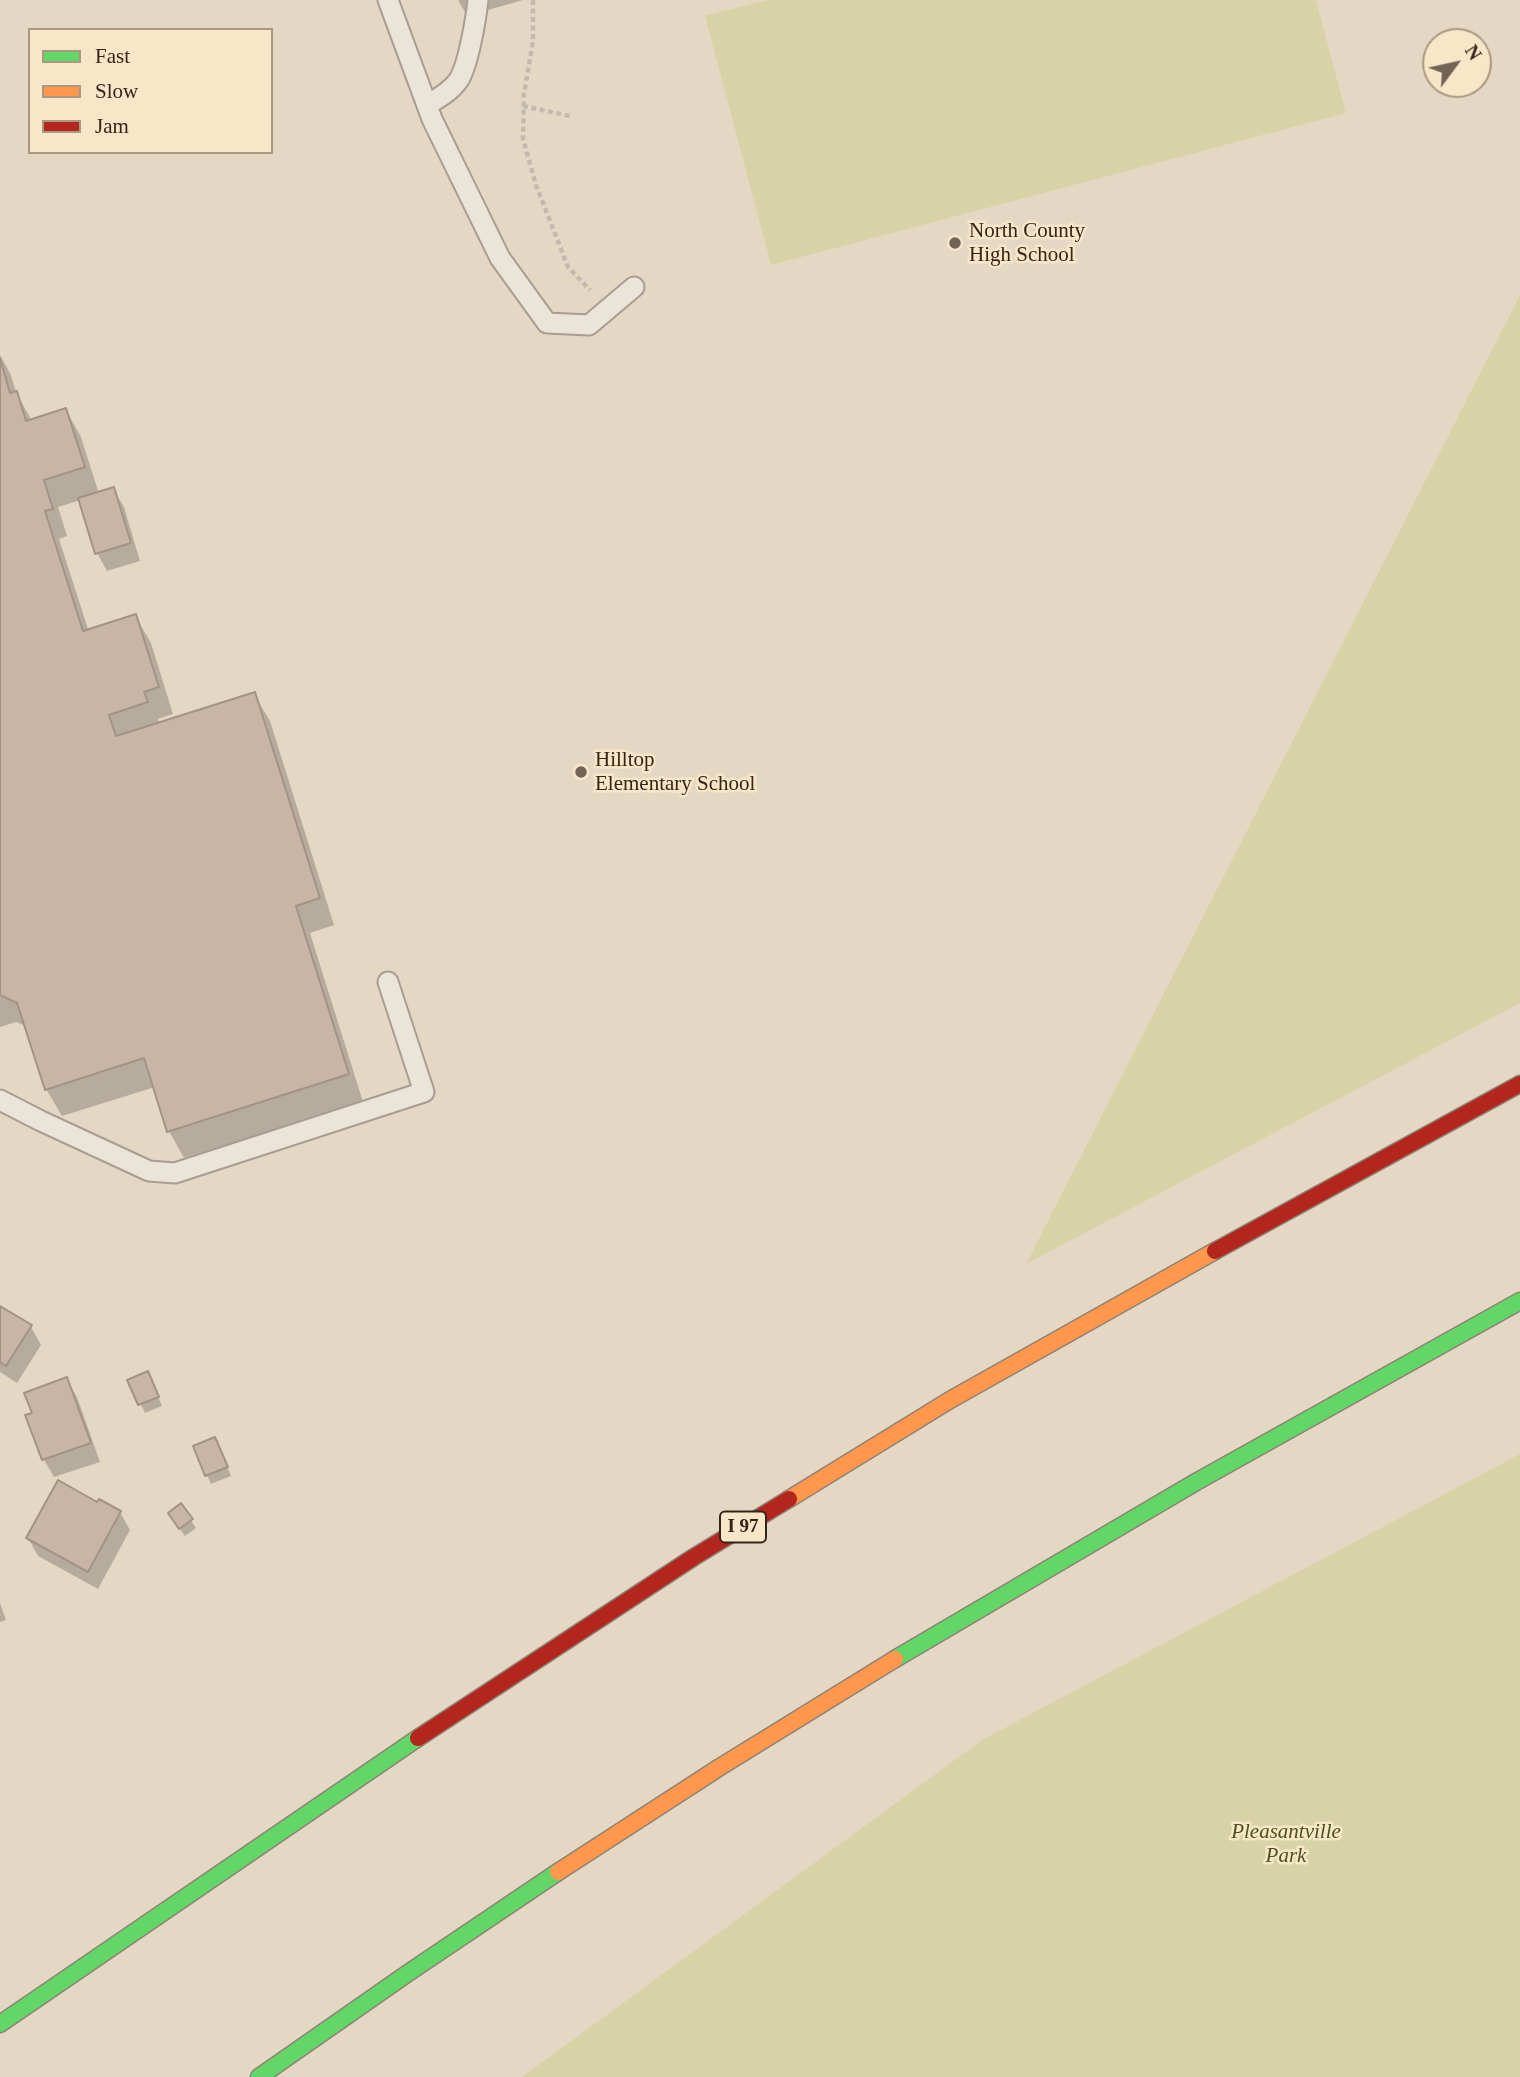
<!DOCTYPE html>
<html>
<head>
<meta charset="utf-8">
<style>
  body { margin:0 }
  #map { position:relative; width:1520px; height:2077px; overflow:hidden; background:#e4d8c5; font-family:"Times New Roman",serif }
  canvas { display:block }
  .legend { position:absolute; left:28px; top:28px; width:245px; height:126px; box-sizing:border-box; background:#f8e6c8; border:2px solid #aa9882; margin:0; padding:9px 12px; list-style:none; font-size:21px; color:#352419 }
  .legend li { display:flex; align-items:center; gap:14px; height:35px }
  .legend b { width:35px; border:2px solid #aa9882 }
  .north { position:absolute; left:1422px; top:28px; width:70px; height:70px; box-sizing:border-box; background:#f8e6c8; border:2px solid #aa9882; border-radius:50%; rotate:57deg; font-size:19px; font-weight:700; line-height:28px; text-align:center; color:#352419 }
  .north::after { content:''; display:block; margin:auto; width:24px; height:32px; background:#726355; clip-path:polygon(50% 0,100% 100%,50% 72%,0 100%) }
</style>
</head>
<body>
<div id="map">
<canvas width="1520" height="2077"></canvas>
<ul class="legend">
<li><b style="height:9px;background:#63d668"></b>Fast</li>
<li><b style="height:9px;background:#ff974d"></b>Slow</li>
<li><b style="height:9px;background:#b3261e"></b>Jam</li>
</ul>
<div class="north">N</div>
</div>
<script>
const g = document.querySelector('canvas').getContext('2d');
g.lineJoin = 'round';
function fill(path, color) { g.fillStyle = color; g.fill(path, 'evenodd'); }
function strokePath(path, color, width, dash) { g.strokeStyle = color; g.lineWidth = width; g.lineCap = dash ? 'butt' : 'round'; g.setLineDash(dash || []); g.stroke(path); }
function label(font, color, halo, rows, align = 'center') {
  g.font = font + ' "Times New Roman",serif'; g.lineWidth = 5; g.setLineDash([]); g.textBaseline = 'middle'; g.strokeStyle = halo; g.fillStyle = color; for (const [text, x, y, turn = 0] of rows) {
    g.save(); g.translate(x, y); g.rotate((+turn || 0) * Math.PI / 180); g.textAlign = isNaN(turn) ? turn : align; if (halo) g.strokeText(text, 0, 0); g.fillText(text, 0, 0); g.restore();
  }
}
const green = new Path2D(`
  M767 0H1316L1346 113 771 265 705 16Z
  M1520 295V1003L1026 1264Z
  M1520 1454V2077H522L982 1740Z`);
const shadow = new Path2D(`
  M458 0H523L467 16Z
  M0 355 10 373 17 394 32 421 66 410 81 437 99 494 113 489 124 507 140 561 107 571 97 553 81 500 58 507 67 536 59 539 89 632 136 617 151 643 173 714 158 719 160 724 254 694 270 721 334 925 310 933 363 1102 184 1158 169 1131 155 1087 62 1116 46 1089 26 1026 16 1022 0 1027Z
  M0 1308 31 1327 41 1345 17 1383 0 1372Z
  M66 1379 77 1397 100 1462 54 1477 44 1460 28 1417 34 1415Z
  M130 1381 152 1382 162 1406 145 1413Z
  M195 1447 219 1448 231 1476 211 1484Z
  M181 1505 196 1528 185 1536 175 1522Z
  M120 1512 130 1530 98 1589 38 1556 28 1538Z
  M0 1603 6 1620 0 1622Z`);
const building = new Path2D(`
  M0 358 10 393 17 391 26 421 66 408 85 467 44 480 53 509 45 511 83 631 136 614 159 687 144 692 148 702 109 715 116 736 255 692 320 898 296 906 349 1074 167 1132 144 1058 45 1090 17 1003 0 995Z
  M114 487 131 543 95 554 78 498Z
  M0 1306 32 1325 6 1366 0 1362Z
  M148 1371 159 1397 138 1405 127 1380Z
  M67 1377 91 1443 42 1460 25 1415 32 1413 24 1393Z
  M215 1437 228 1467 205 1476 193 1446Z
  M58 1480 97 1502 99 1499 121 1511 88 1572 26 1538Z
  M181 1503 193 1519 179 1529 168 1513Z`);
const path = new Path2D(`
  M533 0V41L524 94 523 139 536 185 568 267 590 290
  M523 106 570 116`);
const lane = new Path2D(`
  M388 0 432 119 500 258 547 323 589 325 634 287
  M427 105C437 99 450 92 458 81 468 67 476 19 478 0
  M0 1100 41 1121 149 1171 175 1173 424 1092 388 982`);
const fast = new Path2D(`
  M895 1659 1196 1482 1520 1301
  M0 2024 418 1738
  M259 2077 411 1971 558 1872`);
const slow = new Path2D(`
  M789 1499 950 1400 1215 1251
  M558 1872 720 1767 895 1659`);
const jam = new Path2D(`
  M1215 1251 1520 1084
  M418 1738 694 1557 789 1499`);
const markers = [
  [955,243,7,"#726355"],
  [581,772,7,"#726355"]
];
const shields = [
  [743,1527,46]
];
const shieldNames = [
  ["I 97",743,1527]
];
const poiNames = [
  ["North County",969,231],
  ["High School",969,255],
  ["Hilltop",595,760],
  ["Elementary School",595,784]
];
const parkNames = [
  ["Pleasantville",1286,1832],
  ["Park",1286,1856]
];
fill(green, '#d7d3a6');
fill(shadow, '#0003');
fill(building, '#c8b5a6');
strokePath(building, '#a39385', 2);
strokePath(lane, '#a89d90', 23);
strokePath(fast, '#8d8276', 19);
strokePath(slow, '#8d8276', 19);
strokePath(jam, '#8d8276', 19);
strokePath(path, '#c3baaf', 4.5, [5, 3.5]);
strokePath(lane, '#ebe4d8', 19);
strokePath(fast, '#63d668', 16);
strokePath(slow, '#ff974d', 16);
strokePath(jam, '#b3261e', 16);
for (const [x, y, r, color] of markers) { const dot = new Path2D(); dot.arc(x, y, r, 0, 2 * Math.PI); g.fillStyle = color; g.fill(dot); strokePath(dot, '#f8e6c8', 2.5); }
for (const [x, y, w] of shields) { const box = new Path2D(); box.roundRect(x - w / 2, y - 15.5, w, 31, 5); g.fillStyle = '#f8e6c8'; g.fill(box); strokePath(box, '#352419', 2); }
label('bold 19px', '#352419', null, shieldNames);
label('21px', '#352419', '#f8e6c8', poiNames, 'left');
label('italic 21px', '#4a531e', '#f8e6c8', parkNames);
</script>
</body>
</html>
